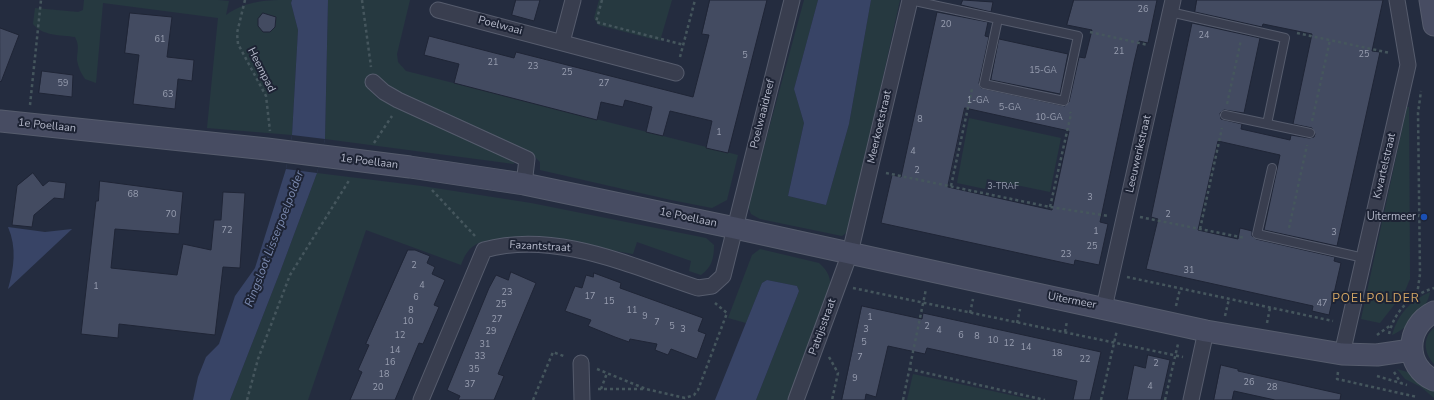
<!DOCTYPE html>
<html>
<head>
<meta charset="utf-8">
<style>
  body { margin:0 }
  canvas { display:block; background:#242c3f }
</style>
</head>
<body>
<canvas width="1434" height="400"></canvas>
<script>
const g = document.querySelector('canvas').getContext('2d');
g.lineJoin = 'round';
function fill(path, color) { g.fillStyle = color; g.fill(path, 'evenodd'); }
function strokePath(path, color, width, dash) { g.strokeStyle = color; g.lineWidth = width; g.lineCap = dash ? 'butt' : 'round'; g.setLineDash(dash || []); g.stroke(path); }
function label(font, color, halo, rows, align = 'center') {
  g.font = font + ' "Nunito Sans",sans-serif'; g.lineWidth = 4; g.setLineDash([]); g.textBaseline = 'middle'; g.strokeStyle = halo; g.fillStyle = color; for (const [text, x, y, turn = 0] of rows) {
    g.save(); g.translate(x, y); g.rotate((+turn || 0) * Math.PI / 180); g.textAlign = isNaN(turn) ? turn : align; if (halo) g.strokeText(text, 0, 0); g.fillText(text, 0, 0); g.restore();
  }
}
const green = new Path2D(`
  M84 0H218L229 1 226 15C248 0 266 0 292 0L291 3 298 30 292 135 207 128 218 18 103 3 96 83 85 79C81 73 78 67 77 60 77 51 80 46 75 37 61 35 42 36 33 24L35 8 78 12 83 10Z
  M328 0H410L397 54 398 62 406 71 738 155 727 200 712 208 671 200 540 170V162L533 155 368 86 377 98 513 158 514 164 325 139Z
  M599 0H672L660 41 598 25 594 18Z
  M804 0H818L794 89 804 123 788 196 826 205 849 124 871 0H900L849 231 842 236 760 219 751 214 748 206Z
  M1407 107H1409L1410 279 1405 291 1380 323 1361 319Z
  M969 118 1061 138 1050 192 987 179 985 189 957 183Z
  M317 173 422 186 531 203 706 238 714 245C714 258 712 267 701 275L689 271 691 261 637 242 633 254C603 249 497 230 475 245 467 250 464 257 461 265L366 230 308 400H230L280 272Z
  M760 249 819 263C829 272 831 278 830 291L789 400H756L799 291 797 286 767 280 762 283 746 323 728 318 752 255Z
  M1430 292C1428 308 1407 329 1392 335 1398 314 1410 301 1430 292Z
  M1434 328V364C1424 353 1422 338 1434 328Z
  M1397 369 1411 373 1432 389 1434 390V398L1421 387 1405 379Z
  M913 374 1034 400H907Z`);
const water = new Path2D(`
  M292 0H328L325 139 317 173 280 272 230 400H193L198 377 206 357 219 344 235 296 255 268 286 169 292 135 298 30 291 3Z
  M818 0H871L849 124 826 205 788 196 804 123 794 89Z
  M8 227 45 232 72 229 8 289C14 268 17 248 8 227Z
  M767 280 797 286 799 291 756 400H715L762 283Z`);
const pier = new Path2D(`
  M292 135 325 139 317 173 286 169Z`);
const building = new Path2D(`
  M516 0H540L534 21 512 15Z
  M710 0H767L728 153 706 148 712 121 670 111 663 136 646 132 652 107 625 100 623 107 601 102 597 120 454 83 459 64 424 55 429 36 514 58 516 52 693 97 709 35 702 34Z
  M963 0 993 2 991 12 961 5Z
  M1074 0H1157L1148 43 1139 41 1134 62 1100 222 1108 224 1099 265 1075 260 1074 265 881 223 892 175 901 177 937 12 988 22 985 36 989 37 979 83 981 88 1065 106 1069 102 1079 57 1085 58 1092 30 1067 25ZM965 108 1069 131 1052 210 948 187Z
  M1197 0H1383L1372 51 1380 52 1337 246 1264 230 1280 155 1218 141 1198 230 1238 239 1240 228 1252 231V236L1256 239 1335 257 1334 261 1341 263 1329 315 1312 311 1313 306 1146 269 1158 219 1151 217 1192 23 1260 38 1244 113 1224 110 1220 113 1221 119 1242 124 1241 129 1290 140 1291 135 1309 138 1314 137 1315 134 1312 128 1293 124 1312 34 1263 24 1262 27 1195 12Z
  M130 13 172 17 167 57 194 60 192 81 178 79 175 109 133 104 139 55 125 53Z
  M263 13 276 17 275 27 270 32H263L258 26V19Z
  M0 28 19 35 1 82 0 81Z
  M999 39 1068 54 1060 94 991 80Z
  M42 71 73 75 72 97 39 93Z
  M33 173 43 186 49 181 66 183 64 199 54 198 34 215 32 227 12 225 17 186Z
  M100 181 183 192 179 234 115 229 111 268 177 275 183 244 211 250 214 220H221L223 192 245 193 240 268 223 267 215 335 119 324 118 338 81 334 96 201H98Z
  M408 250H415L430 256 427 263 435 267 432 274 445 280 434 305 439 307 423 344 419 343 395 400H350L362 372 358 370 369 345 366 344Z
  M511 272 536 283 498 374 504 376 494 400H458L460 396 447 390 489 288 496 275 508 280Z
  M594 273 621 283 620 288 703 318 698 331 706 334 697 359 671 349 668 355 655 350 657 344 630 339 629 342 615 337 588 326 591 320 565 311 575 286 582 288 586 275 593 277Z
  M862 306 922 319 923 313 1101 352 1090 400H1073L1077 381 927 348 925 354 888 346 876 397 866 394 865 400H842Z
  M1148 355 1170 360 1161 400H1127L1134 365 1145 368Z
  M1221 365 1238 369V371L1341 394 1340 400H1275L1234 391 1232 400H1214Z`);
const path = new Path2D(`
  M245 0 237 33 238 44 266 96 270 131
  M362 0 371 67
  M602 0 596 22 684 45
  M1090 32 1148 45
  M1297 33 1390 53
  M680 57 695 0
  M1227 104 1241 40
  M30 105 41 0
  M1312 121 1330 40
  M374 143 392 116
  M886 173 1050 207 1109 216
  M951 186 972 89
  M432 190 475 236
  M1050 207 1071 114 1070 112
  M1140 217 1245 238
  M1289 228 1307 145
  M1200 229 1222 128
  M1127 277 1333 321
  M853 288 1183 357
  M1417 295 1420 274 1418 113 1421 91
  M1176 306 1180 289
  M970 313 973 299
  M1225 316 1229 299
  M1017 323 1020 309
  M1267 323 1270 308
  M1065 332 1067 321
  M1389 334C1395 310 1411 295 1434 288
  M1377 335 1391 325
  M829 357 838 373 832 400
  M597 369 646 389 685 398 694 395 698 390 727 313 715 303
  M909 369 1045 400
  M1338 372 1337 379 1417 397
  M1394 372 1401 383
  M1377 376 1407 385
  M598 389H643
  M601 389 607 373
  M247 400 258 359 290 275 350 179
  M533 400 553 352 566 357
  M903 400 926 289
  M1101 400 1117 330
  M1165 400 1178 344`);
const lane = new Path2D(`
  M910 0 1078 36 1064 101 984 84 998 19
  M1170 12 1285 38 1267 124
  M1225 115 1310 133
  M1272 168 1257 234 1364 258`);
const street = new Path2D(`
  M438 10 676 73
  M562 42 573 0
  M373 82 384 92 398 100 527 159 524 184
  M1104 308 1173 0
  M1342 354 1408 65 1397 0
  M581 363 582 400
  M421 400 484 250C555 230 631 266 698 288L712 286 723 276 792 0
  M796 400 850 253 910 0
  M1191 400 1206 331`);
const secondary = new Path2D(`
  M1430 0 1434 25
  M0 121 267 149 410 167 524 184 735 228 1206 331 1342 354 1377 355 1411 350
  M1434 312C1405 326 1404 367 1434 380`);
const markers = [
  [1424,217,4,"#1a4fb4"]
];
const numberNames = [
  ["26",1143,10],
  ["20",946,25],
  ["24",1204,36],
  ["61",160,40],
  ["21",1119,52],
  ["25",1364,55],
  ["5",745,56],
  ["21",493,63],
  ["23",533,67],
  ["15-GA",1043,71],
  ["25",567,73],
  ["59",63,84],
  ["27",604,84],
  ["63",168,95],
  ["1-GA",978,101],
  ["5-GA",1010,108],
  ["10-GA",1049,118],
  ["8",920,120],
  ["1",719,133],
  ["4",913,152],
  ["2",917,171],
  ["3-TRAF",1003,187],
  ["68",133,195],
  ["3",1090,198],
  ["70",171,215],
  ["2",1168,215],
  ["72",227,231],
  ["1",1096,232],
  ["3",1334,233],
  ["25",1092,247],
  ["23",1066,255],
  ["2",414,266],
  ["31",1189,271],
  ["4",422,286],
  ["1",96,287],
  ["23",507,293],
  ["17",590,297],
  ["6",416,298],
  ["15",609,302],
  ["47",1322,304],
  ["25",501,305],
  ["8",411,311],
  ["11",632,311],
  ["9",645,317],
  ["1",870,318],
  ["27",497,320],
  ["10",408,322],
  ["7",657,323],
  ["5",672,327],
  ["2",927,327],
  ["3",683,330],
  ["3",866,330],
  ["4",939,331],
  ["29",491,332],
  ["12",400,336],
  ["6",961,336],
  ["8",977,337],
  ["10",993,341],
  ["5",864,343],
  ["12",1009,344],
  ["31",485,345],
  ["14",1026,348],
  ["14",395,351],
  ["18",1057,354],
  ["33",480,357],
  ["7",860,358],
  ["22",1085,360],
  ["16",390,363],
  ["2",1156,364],
  ["35",474,370],
  ["18",384,375],
  ["9",855,379],
  ["26",1249,383],
  ["37",470,385],
  ["4",1150,387],
  ["20",378,388],
  ["28",1272,388]
];
const streetNames = [
  ["Poelwaai",500,26,15],
  ["Heempad",261,70,63],
  ["Poelwaaidreef",763,114,-76],
  ["1e Poellaan",47,126,6],
  ["Meerkoetstraat",880,127,-77],
  ["Leeuwerikstraat",1139,154,-77],
  ["1e Poellaan",369,162,7],
  ["Kwartelstraat",1385,166,-77],
  ["1e Poellaan",688,218,12],
  ["Fazantstraat",540,247,3],
  ["Uitermeer",1072,301,11],
  ["Patrijsstraat",823,327,-70]
];
const poiNames = [
  ["Uitermeer",1416,217]
];
const waterNames = [
  ["Ringsloot Lisserpoelpolder",275,239,-69]
];
const neighbourhoodNames = [
  ["POELPOLDER",1376,299]
];
fill(green, '#263940');
fill(water, '#384466');
fill(pier, '#242c3f');
fill(building, '#434b61');
strokePath(building, '#1f2536', 1);
strokePath(lane, '#565c6d', 10);
strokePath(street, '#565c6d', 17);
strokePath(secondary, '#565c6d', 23);
strokePath(path, '#45565d', 2.5, [3, 3]);
strokePath(lane, '#393e4f', 8);
strokePath(street, '#393e4f', 15);
strokePath(secondary, '#474c62', 21);
for (const [x, y, r, color] of markers) { const dot = new Path2D(); dot.arc(x, y, r, 0, 2 * Math.PI); g.fillStyle = color; g.fill(dot); strokePath(dot, '#1d2334', 1.5); }
label('9px', '#989eb0', null, numberNames);
label('11px', '#b5b9ca', '#1d2334', streetNames);
label('11px', '#b5b9ca', '#1d2334', poiNames, 'right');
label('italic 12px', '#7c8bb1', '#1d2334', waterNames);
g.letterSpacing = '1px';
label('12px', '#d5a764', '#1d2334', neighbourhoodNames);
g.letterSpacing = '0px';
</script>
</body>
</html>
